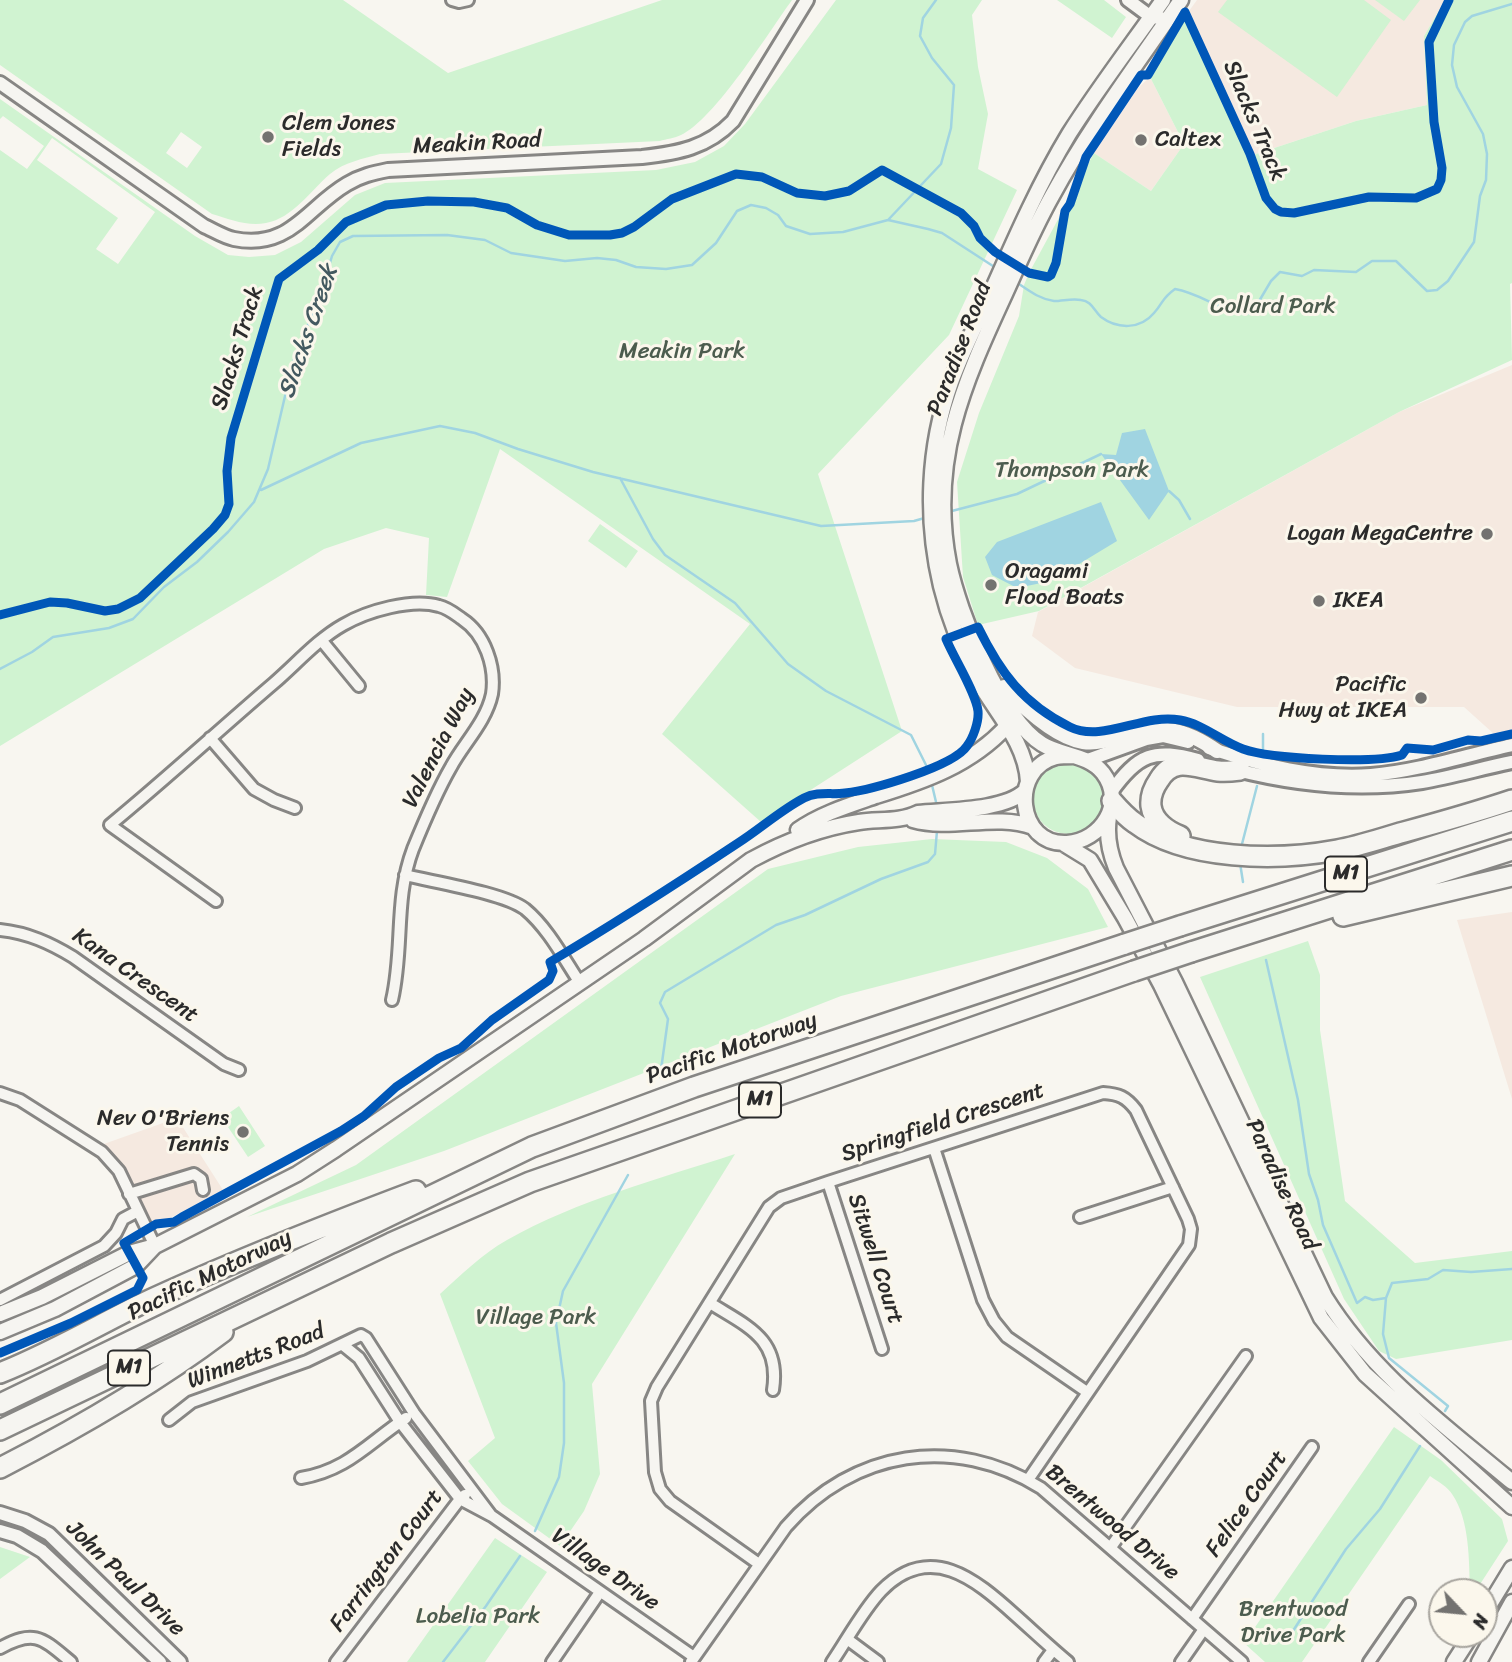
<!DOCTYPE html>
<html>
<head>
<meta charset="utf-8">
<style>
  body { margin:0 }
  #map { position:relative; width:1512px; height:1662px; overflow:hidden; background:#f8f6f0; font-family:Sriracha,sans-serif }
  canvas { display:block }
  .north { position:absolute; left:1428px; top:1578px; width:70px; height:70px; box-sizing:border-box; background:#fbf7ec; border:2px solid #a8a59f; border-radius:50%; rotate:116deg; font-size:19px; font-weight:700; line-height:28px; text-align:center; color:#2b2b2b }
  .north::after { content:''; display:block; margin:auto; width:24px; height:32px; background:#737270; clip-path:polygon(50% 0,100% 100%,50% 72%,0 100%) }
</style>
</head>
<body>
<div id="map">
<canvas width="1512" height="1662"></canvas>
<div class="north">N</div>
</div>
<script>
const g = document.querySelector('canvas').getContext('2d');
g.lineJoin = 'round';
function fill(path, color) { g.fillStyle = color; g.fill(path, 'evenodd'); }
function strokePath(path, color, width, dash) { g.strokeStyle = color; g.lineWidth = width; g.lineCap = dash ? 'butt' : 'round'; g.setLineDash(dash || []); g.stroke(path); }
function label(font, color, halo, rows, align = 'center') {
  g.font = font + ' Sriracha,sans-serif'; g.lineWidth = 6; g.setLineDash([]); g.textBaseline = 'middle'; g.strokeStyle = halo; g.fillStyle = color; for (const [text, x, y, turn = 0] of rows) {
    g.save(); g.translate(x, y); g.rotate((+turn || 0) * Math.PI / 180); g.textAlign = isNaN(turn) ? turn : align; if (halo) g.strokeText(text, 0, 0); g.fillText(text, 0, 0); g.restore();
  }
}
const built = new Path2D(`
  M1197 0H1445L1424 36 1427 105 1356 121 1253 155 1189 11Z
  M1150 77 1184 144 1151 191 1094 153 1138 88Z
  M1512 365V730L1494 734 1464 707H1237L1075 668 1032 636 1038 612 1399 412Z
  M1512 912V1099L1457 920Z
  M177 1118 223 1190 151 1228 101 1145Z`);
const green = new Path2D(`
  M0 0H343L448 73 662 0H792C769 32 714 120 681 135 675 138 666 139 660 141L380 154C363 159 344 162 330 174 310 191 293 218 266 223 248 227 229 219 212 214L0 65ZM181 132 202 147 187 168 166 153Z
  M836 0H982L972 15 978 67 988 114 978 169 1017 190 949 335 818 474 902 731 761 822 662 734 750 624 500 449 447 597 426 595 429 538 386 528 324 549 0 746V150L27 169 44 146 3 116 0 119V99L195 236 228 255 249 257 275 255 301 242 355 195 385 183 656 170 695 162 724 146 745 124ZM52 138 155 212 118 264 96 249 118 218 37 160Z
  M1057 0H1104L1126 17 1112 38Z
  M1227 0H1364L1391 20 1337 97 1218 12Z
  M1375 0H1420L1404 21Z
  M1445 0H1512V283L1510 284 1512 360 1399 412 1039 611 978 625 963 577 957 482 979 413 1019 316 1024 285 1029 273 1094 153 1151 191 1184 144 1150 77 1189 11 1253 155 1356 121 1427 105 1424 36Z
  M600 524 638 551 626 568 588 541Z
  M1033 799a35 35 0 1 1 70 0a35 35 0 1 1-70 0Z
  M932 839 1006 842 1047 858 1088 889 1108 927 841 996 444 1151 247 1217 356 1165 768 869 858 847Z
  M1308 941 1320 975V1030L1345 1201 1415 1263 1512 1251V1340L1396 1359 1379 1351 1344 1299 1200 977Z
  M239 1106 265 1146 248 1157 222 1118Z
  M735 1154 592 1384 600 1474 584 1511 560 1546 502 1504 468 1461 495 1438 440 1294C461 1275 482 1254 507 1240 578 1200 659 1179 735 1154Z
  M1394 1427 1441 1460 1502 1519 1508 1541 1475 1592H1470C1469 1561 1470 1520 1452 1494 1448 1487 1437 1481 1430 1476L1302 1662H1265L1244 1643Z
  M495 1538 547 1572 485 1662H407Z
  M0 1547 30 1557 0 1579Z`);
const water = new Path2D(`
  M1145 429 1169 491 1149 520 1101 454 1116 455 1122 433Z
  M1101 502 1117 541 1051 581 1017 588 992 575 985 557 997 542Z`);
const stream = new Path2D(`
  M888 220 941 164 951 128 954 85 932 58 920 36 923 18 936 0
  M1016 282C1028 290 1039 299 1054 301 1063 301 1072 298 1081 300 1092 301 1094 311 1101 317 1117 329 1140 330 1154 313 1164 302 1161 299 1175 289 1204 294 1226 316 1252 313L1271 281 1280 272 1302 276 1314 270 1356 272 1372 261H1396L1427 291 1437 290 1448 281 1474 242 1480 196 1486 180 1487 154 1483 134 1457 87 1452 65 1454 45 1465 22 1472 16 1512 4
  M620 478 653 539 665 555 735 603 788 664 826 691 911 735 926 765
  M261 490 361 443 440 426 475 433 518 449 593 472 821 526 914 521 928 517
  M1169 491 1179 500 1190 519
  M948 512 1017 494 1101 454
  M0 669 32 652 53 637 109 628 133 619 164 587 197 562 228 532 254 502 268 469 293 362 322 290 332 256 340 242 353 236 447 235 485 240 511 253 565 261 597 258 616 260 636 267 666 269 692 265 716 243 737 211 751 205 766 208 778 215 786 226 810 234 843 232 888 220 928 229 942 233 996 268
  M1263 749V734
  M932 785 936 802
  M1242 844 1257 786
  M1240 863 1243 882
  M1266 960 1298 1100 1309 1174 1318 1200 1323 1225 1357 1303 1365 1297 1373 1300 1386 1298 1392 1283 1428 1279 1443 1270 1471 1272 1512 1269
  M660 1077 668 1019 660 1003 665 992 776 925 805 915 881 879 928 862 935 854 937 831
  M1386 1298 1383 1334 1389 1358 1448 1406 1445 1411
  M535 1531 559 1477 564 1443V1383L556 1323 563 1291 628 1175
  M1291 1634 1346 1549 1380 1509 1420 1446
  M443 1662 486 1606 520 1556`);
const minor = new Path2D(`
  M452 0 459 2 468 0
  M322 641 359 686
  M210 738 254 789 274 800 295 808
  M405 875C433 882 504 893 525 909 548 928 564 959 580 983
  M216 901 110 825C166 779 219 730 274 683 296 664 318 639 343 625 367 611 412 598 439 606 448 608 455 614 462 619 485 634 496 667 492 694 486 722 464 743 451 767 436 793 424 822 413 849 394 899 404 949 392 1000
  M0 930C28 933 50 943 73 957L224 1064 239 1070
  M0 1093 20 1100 102 1152 119 1171 155 1246
  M934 1148 983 1300 994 1321 1007 1337 1087 1392
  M828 1182 882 1349
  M129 1194 194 1174 201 1179 203 1190
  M1080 1217 1173 1187
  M0 1300 104 1246 116 1233 123 1219 138 1211
  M710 1303C746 1326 781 1338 773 1390
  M343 1345 359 1358 400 1422 460 1499 492 1516 694 1657
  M169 1420 192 1402 307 1361 361 1335 366 1338 414 1413 490 1514
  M301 1478C348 1470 368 1443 406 1418
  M1111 1547 1246 1356
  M759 1564 670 1501 660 1489 655 1472 651 1401 657 1387 769 1207 781 1198 828 1182 1103 1093C1119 1094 1126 1097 1136 1110L1188 1219 1191 1229 1189 1245 1028 1480
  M1192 1619 1312 1447
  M847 1639 878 1662
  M0 1648C35 1629 42 1638 71 1662
  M336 1662 460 1499 465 1495
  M552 1662 600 1592
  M691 1662 786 1527C853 1450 954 1434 1041 1488L1242 1662
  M832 1662C847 1640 863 1610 881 1591 930 1541 975 1579 1015 1615 1033 1631 1050 1647 1068 1662
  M1044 1662 1053 1650
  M1181 1662 1204 1629
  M1369 1662 1409 1604`);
const tertiary = new Path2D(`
  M1128 0 1151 17 1161 18
  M0 83 204 226C213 230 224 237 234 239 290 250 306 208 347 184 360 176 373 173 388 170L642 157C678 153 707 148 733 121L807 0
  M1209 748C1261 765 1316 779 1371 775 1419 771 1466 755 1512 745
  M1088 760 1146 739 1163 736 1188 742
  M1233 769C1295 785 1358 792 1422 782 1452 777 1482 768 1512 762
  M1111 792C1138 754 1154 748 1198 760
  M0 1513 25 1521 49 1534 180 1662
  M0 1531 17 1536 42 1551 160 1662`);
const secondary = new Path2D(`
  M1004 687C1023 707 1056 738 1083 742 1096 744 1109 740 1121 736 1161 725 1183 727 1217 751
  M1073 756C1068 756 1062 756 1056 757 1009 769 1017 846 1067 843 1101 841 1126 803 1103 773 1088 754 1061 756 1042 744 1000 718 959 612 949 564 929 461 963 385 1005 294 1020 261 1034 228 1052 196 1089 128 1137 64 1181 0
  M1028 782C1026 742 995 712 977 679 961 649 949 619 941 586 925 519 928 447 951 382 963 349 979 318 994 286 1017 234 1040 182 1069 134 1098 88 1132 44 1163 0
  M1109 817C1106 836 1109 851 1116 868L1175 982 1325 1297C1373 1374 1443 1424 1512 1482
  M913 820C952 831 995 813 1033 827
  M798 830C820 814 850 805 876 796 925 781 971 765 1007 726
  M1064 844 1090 860 1125 918 1161 985 1321 1318 1365 1374 1512 1507
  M0 1314 42 1297 129 1253 155 1246 297 1174 336 1149 644 939 751 860C786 841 819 828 859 822 878 819 900 822 918 813 946 810 1004 811 1025 791
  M0 1332 55 1309 136 1266 154 1247
  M1484 1614 1512 1568
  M1454 1662 1472 1634
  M1479 1662 1512 1602`);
const motorway = new Path2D(`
  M1112 801C1119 809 1126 817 1135 823 1185 861 1278 861 1337 850 1360 846 1382 838 1404 832 1441 822 1476 812 1512 800
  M1180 836C1167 831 1153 821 1151 806 1150 796 1154 787 1159 780 1174 755 1195 768 1218 771 1225 772 1233 771 1240 770
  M1343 916 1512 876
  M1180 926 1512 821
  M1191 952 1512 850
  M0 1373C48 1354 93 1328 139 1305 229 1263 323 1226 416 1191
  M0 1404 532 1147 694 1087 1125 944
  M0 1430 391 1243 530 1182 1134 971
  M0 1468C78 1428 153 1385 223 1332`);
const motorwayBridge = new Path2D(`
  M1125 944 1180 926
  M1134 971 1191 952`);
const cycleway = new Path2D(`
  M1185 12 1250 154 1266 198 1275 209 1281 212 1294 213 1369 197 1416 198 1437 189 1441 180 1442 168 1434 122 1429 42 1449 0
  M0 615 50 602 67 603 105 611 118 609 140 598 213 529 225 515 229 504 227 471 231 438 279 279 318 250 346 222 386 205 428 201 474 202 507 208 537 225 569 235H610L622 233 634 227 672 199 736 174 762 177 797 193 825 196 849 191 882 170 961 213 974 226 980 238 995 252 1029 273 1048 277 1051 275 1056 263 1065 211 1070 204 1086 157 1141 75H1148L1185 12
  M0 1353 71 1323 137 1290 143 1278 124 1243 156 1224 174 1222 182 1217 341 1131 364 1116 396 1087 439 1058 461 1048 492 1020 549 980 553 971 550 962C614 924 676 884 738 843 760 829 781 810 804 798 818 791 831 795 845 793 871 790 953 767 967 746 973 738 979 722 978 711 976 693 954 658 946 639L978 627C1000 672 1023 704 1070 727 1103 743 1143 713 1180 720 1203 724 1221 741 1243 749 1271 759 1374 764 1402 755L1407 748 1433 750 1468 740 1481 741 1512 734`);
const markers = [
  [268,137,7,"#737270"],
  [1141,140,7,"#737270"],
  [1487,534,7,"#737270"],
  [991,585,7,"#737270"],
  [1319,601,7,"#737270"],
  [1421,698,7,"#737270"],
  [243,1132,7,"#737270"]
];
const shields = [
  [1346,874,42],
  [760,1100,42],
  [129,1368,42]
];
const shieldNames = [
  ["M1",1346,874],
  ["M1",760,1100],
  ["M1",129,1368]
];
const streetNames = [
  ["Slacks Track",1254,121,67],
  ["Meakin Road",477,144,-3],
  ["Slacks Track",238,348,-73],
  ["Paradise Road",960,349,-69],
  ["Valencia Way",439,748,-63],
  ["Kana Crescent",135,976,35],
  ["Pacific Motorway",732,1049,-19],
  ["Springfield Crescent",943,1123,-18],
  ["Paradise Road",1281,1185,65],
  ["Sitwell Court",875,1259,72],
  ["Pacific Motorway",210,1276,-26],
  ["Winnetts Road",256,1357,-21],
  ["Felice Court",1247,1504,-55],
  ["Brentwood Drive",1112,1523,40],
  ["Farrington Court",387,1561,-53],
  ["Village Drive",605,1570,35],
  ["John Paul Drive",125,1579,44]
];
const poiNames = [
  ["Clem Jones",282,124],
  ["Fields",282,150],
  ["Caltex",1155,140],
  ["Logan MegaCentre",1473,534,"right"],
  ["Oragami",1005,572],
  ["Flood Boats",1005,598],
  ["IKEA",1333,601],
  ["Pacific",1407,685,"right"],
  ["Hwy at IKEA",1407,711,"right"],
  ["Nev O'Briens",229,1119,"right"],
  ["Tennis",229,1145,"right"]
];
const parkNames = [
  ["Collard Park",1273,307],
  ["Meakin Park",682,352],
  ["Thompson Park",1072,471],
  ["Village Park",536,1318],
  ["Brentwood",1293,1610],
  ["Drive Park",1293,1636],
  ["Lobelia Park",478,1617]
];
const waterNames = [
  ["Slacks Creek",309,332,-71]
];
fill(built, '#f5e9e0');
fill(green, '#d0f3d1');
fill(water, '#a0d4e1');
strokePath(stream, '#a0d4e1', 2.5);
strokePath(minor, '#878684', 16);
strokePath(tertiary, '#878684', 18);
strokePath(secondary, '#878684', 19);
strokePath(motorway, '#878684', 24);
strokePath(minor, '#f6f5f1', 10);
strokePath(tertiary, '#f6f5f1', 12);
strokePath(secondary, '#f6f5f1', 14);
strokePath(motorway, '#f6f5f1', 19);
strokePath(motorwayBridge, '#878684', 24, []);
strokePath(motorwayBridge, '#f6f5f1', 19);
strokePath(cycleway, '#0057b8', 9);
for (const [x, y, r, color] of markers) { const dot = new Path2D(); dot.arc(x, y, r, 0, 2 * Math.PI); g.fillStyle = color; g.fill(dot); strokePath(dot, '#fbf7ec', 2.5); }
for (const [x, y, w] of shields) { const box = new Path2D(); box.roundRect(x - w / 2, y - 17.5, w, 35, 5); g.fillStyle = '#fbf7ec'; g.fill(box); strokePath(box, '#2b2b2b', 2); }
label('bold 21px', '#2b2b2b', null, shieldNames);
label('23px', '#2b2b2b', '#fbf7ec', streetNames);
label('23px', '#2b2b2b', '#fbf7ec', poiNames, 'left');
label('23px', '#4c5c4e', '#fbf7ec', parkNames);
label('italic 24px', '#435960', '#fbf7ec', waterNames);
</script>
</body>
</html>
